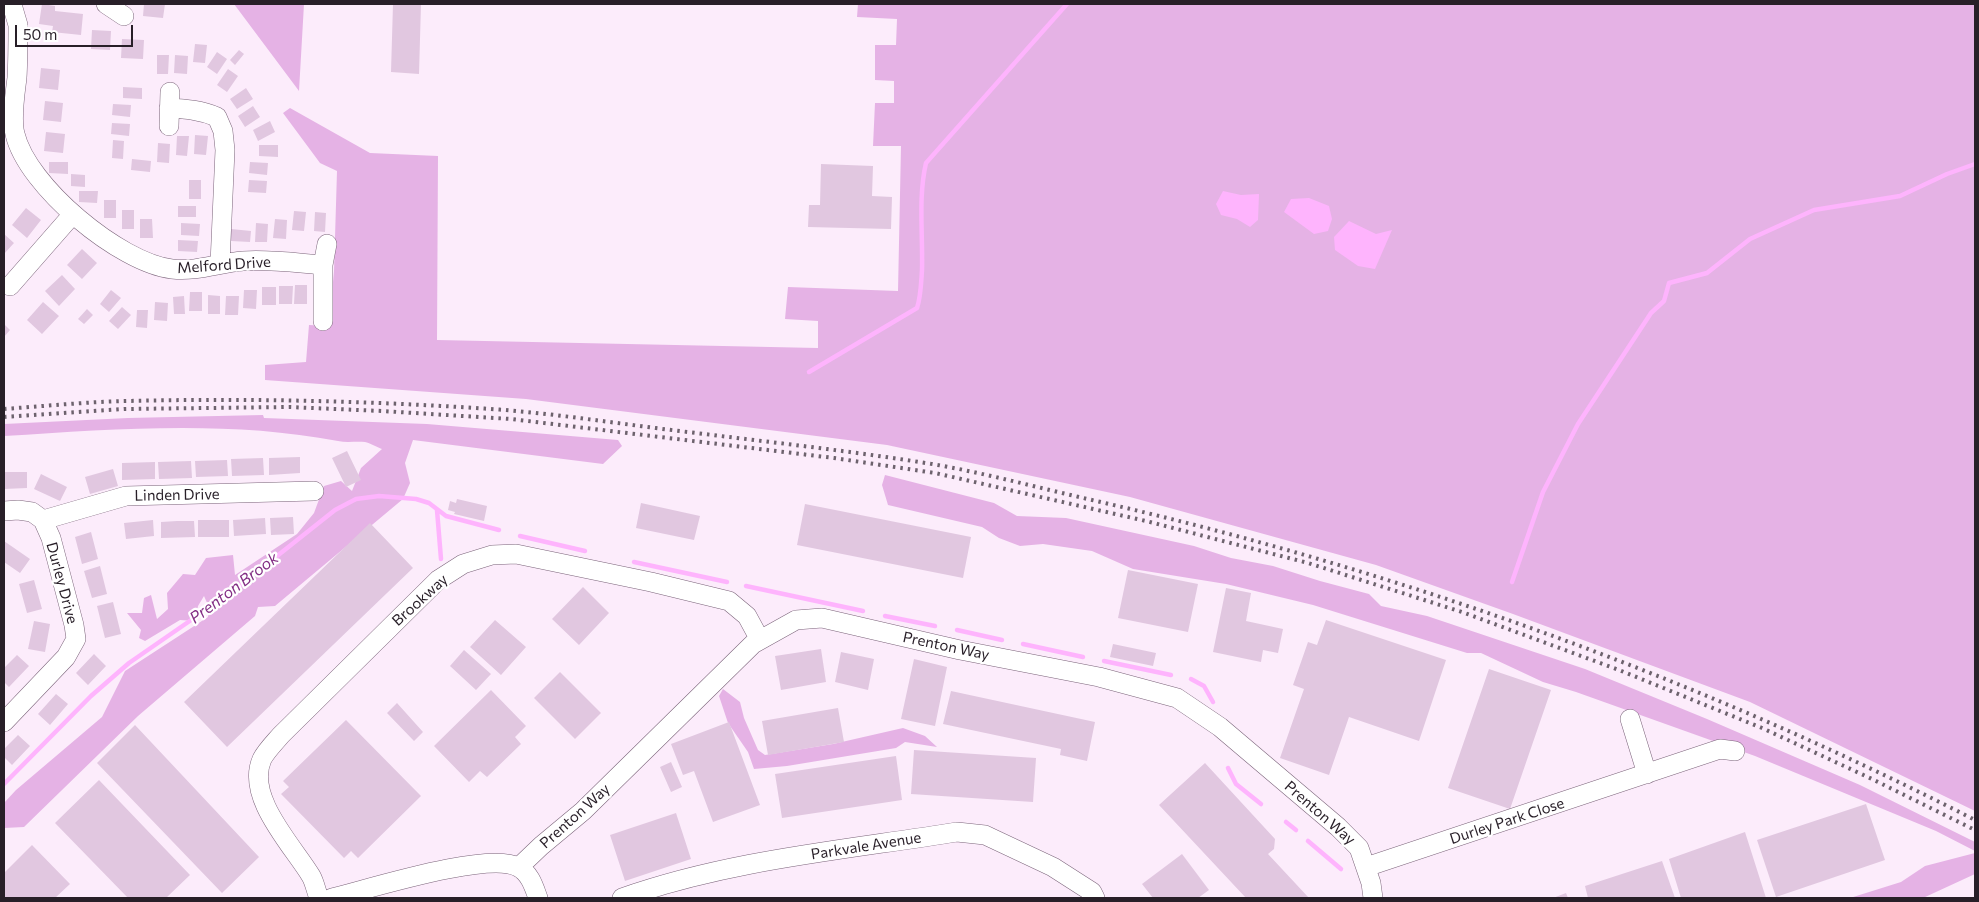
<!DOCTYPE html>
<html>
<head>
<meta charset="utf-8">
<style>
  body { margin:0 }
  #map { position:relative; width:1979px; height:902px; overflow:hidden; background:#fcecfb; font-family:Commissioner,sans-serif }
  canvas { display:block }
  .frame { position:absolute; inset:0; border:5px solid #281f28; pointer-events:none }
  .scale { position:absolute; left:15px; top:25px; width:118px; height:22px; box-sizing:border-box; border:2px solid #281f28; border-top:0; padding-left:6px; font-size:15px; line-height:18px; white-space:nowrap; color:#281f28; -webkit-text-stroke:4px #fff; paint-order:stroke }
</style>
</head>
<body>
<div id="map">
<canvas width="1979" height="902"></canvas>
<div class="frame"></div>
<div class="scale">50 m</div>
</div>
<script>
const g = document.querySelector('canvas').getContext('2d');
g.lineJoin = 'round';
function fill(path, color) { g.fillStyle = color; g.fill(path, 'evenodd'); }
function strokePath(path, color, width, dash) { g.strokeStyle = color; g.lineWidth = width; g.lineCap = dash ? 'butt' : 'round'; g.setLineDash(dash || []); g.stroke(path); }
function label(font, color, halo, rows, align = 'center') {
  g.font = font + ' Commissioner,sans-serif'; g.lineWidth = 4.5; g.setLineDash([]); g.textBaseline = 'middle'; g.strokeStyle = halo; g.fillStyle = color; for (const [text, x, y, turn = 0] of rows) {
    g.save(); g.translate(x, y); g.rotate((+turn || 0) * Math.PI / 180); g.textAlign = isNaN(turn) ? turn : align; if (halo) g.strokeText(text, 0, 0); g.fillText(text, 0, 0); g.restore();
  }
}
const green = new Path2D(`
  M234 4H304L299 91Z
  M858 4H1975V811L1750 702 1513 614 1376 565 1130 497 887 445 526 399 265 380V365L306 362 309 325 329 326 334 271 337 171 320 163 283 113 290 108 370 153 438 156 437 340 818 348V321L785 319 788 287 898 291 901 146H873L875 103H894V81L875 80V45H896L897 19 857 17Z
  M263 415 264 418 427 424 618 440 622 446 603 464 413 440 405 463 410 483 403 499 275 606 258 607 255 616 138 716 24 827 4 828V803L16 790 102 717 125 671 208 617V605L204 596 198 606 195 621 180 620 145 641 139 638 141 630 127 613H142L144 598 151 595 157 619 168 609 167 593 183 574 195 575 206 558 233 555 235 575 297 534 314 513 324 486 341 481 352 491 361 468 382 449C377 447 370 443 365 442 356 441 347 443 338 441 228 420 115 429 4 436V424L128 418Z
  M885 475 994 503 1017 516 1066 518 1194 546 1231 558 1273 566 1320 581 1369 594 1381 606 1427 616 1585 669 1707 719 1860 785 1975 842V851L1936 831 1755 756 1576 692 1543 682 1481 653H1467L1313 605 1226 584 1133 569 1092 551 1043 544 1020 546 999 538 982 527 888 505 882 485Z
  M723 689 740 702 744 718 758 750 765 755 833 744 903 728 925 736 937 747 905 742 896 748 787 766 754 769 748 752 728 723 719 696Z
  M1975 853V874L1923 898H1850L1901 882 1925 866Z`);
const water = new Path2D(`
  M1223 191 1241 195 1259 194 1258 220 1250 227 1237 219 1221 215 1216 204Z
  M1309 198 1329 206 1332 219 1328 231 1314 234 1284 212 1291 199Z
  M1349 221 1376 234 1392 230 1375 269 1358 266 1335 250 1334 237Z`);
const stream = new Path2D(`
  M809 372 917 308C921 296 921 284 922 270 923 235 918 197 926 163L1067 4
  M437 510 441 559
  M520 536 585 551
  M634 562 727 582
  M1512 582 1543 492 1578 424 1651 313 1664 301 1669 283 1707 273 1750 239 1814 210 1900 196 1947 174 1975 164
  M746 586 863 611
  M885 616 935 626
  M957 630 1002 640
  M1023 644 1083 657
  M1104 661 1171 675
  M1191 679 1204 686 1213 702
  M1228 768 1236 784 1261 804
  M4 784 91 696 129 663 233 591 335 510 356 499 379 496 416 499 429 503 446 516 499 530
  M1286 822 1296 830
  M1308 841 1341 869`);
const building = new Path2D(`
  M42 4 55 6V11L83 14 81 35 52 32 53 26 39 24Z
  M144 4H165L163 18 143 16Z
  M393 4H421L419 74 391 72Z
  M92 30 111 31 110 50 91 49Z
  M122 39 144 40 143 59 121 58Z
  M195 44 207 45 205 63 193 62Z
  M239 50 244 54 235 65 230 60Z
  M217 52 227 59 217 74 207 67Z
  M157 55H169L168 74H157Z
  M175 55 188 56 187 74 174 73Z
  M41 68 60 70 58 90 39 88Z
  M228 69 238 76 227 92 217 85Z
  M123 87 142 88V99L123 98Z
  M246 88 253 99 237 109 230 99Z
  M45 101 63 103 61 122 43 120Z
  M113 104 131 105 130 117 112 115Z
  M253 106 260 117 245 127 238 116Z
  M270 121 275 132 258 141 253 130Z
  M112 123 130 124 129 136 111 134Z
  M46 132 65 134 63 153 44 151Z
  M195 135 208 136 206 155 194 154Z
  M177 136H189L187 156 176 155Z
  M113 140 124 141 123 159 112 158Z
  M158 143 170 144 169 163 157 162Z
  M259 145H278V157L259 156Z
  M132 159 151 161 150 172 131 170Z
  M49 162H68V174L49 173Z
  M250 162 268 163 267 175 249 173Z
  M821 164 873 166 872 196 892 197 891 229 808 227 809 205H820Z
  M71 174 85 175V187L71 186Z
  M189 180H201V199H189Z
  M249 180 267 181 266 193 248 192Z
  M79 191H98L97 203 79 202Z
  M104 200H116V218H104Z
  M178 206H196V217H178Z
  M26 208 41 220 27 238 12 225Z
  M122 210H134V229H122Z
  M294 211 306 212 304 231 292 230Z
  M315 212 326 213 325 232 314 231Z
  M140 219H152L153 238H140Z
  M275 219 287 220 286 239 273 238Z
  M181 223 200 224 199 236 181 235Z
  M256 223 268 224 267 242H255Z
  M231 229 251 231 250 242 231 241Z
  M4 234 14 243 4 254Z
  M178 240 198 241 197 252 178 251Z
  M82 249 97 263 82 279 67 265Z
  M62 275 75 289 59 306 45 291Z
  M295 285H307V304H294Z
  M279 286H293L292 304H279Z
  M262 287H276V305H262Z
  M111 290 121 298 109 312 100 304Z
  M244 290H257L256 309 243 308Z
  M190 292H202V311H189Z
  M208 295 220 296V314H208Z
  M184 296 185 314H174L173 297Z
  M226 296H239L238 315H225Z
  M43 302 59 316 42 334 27 320Z
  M155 302 168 303 167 321 154 320Z
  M122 307 131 315 118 329 109 321Z
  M87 309 93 315 84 324 78 319Z
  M137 310H148L147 328 136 327Z
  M4 324 10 330 4 337Z
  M347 451 361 480 346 487 332 458Z
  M300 457V473L269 475V458Z
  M263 458 264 475 232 476 231 459Z
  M227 460 228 476 196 477 195 461Z
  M191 461 192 478 159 479 158 462Z
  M155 462V479L122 480V463Z
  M113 469 118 486 90 494 85 477Z
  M4 472H27V488L4 489Z
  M41 474 67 487 60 501 34 489Z
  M457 499 487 506 484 521 454 514 455 512 448 510 450 501 456 503Z
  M641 503 700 516 694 540 636 528Z
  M805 504 971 537 963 578 797 545Z
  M293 517 294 534 271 535 270 518Z
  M265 518 266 534 234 536 233 520Z
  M153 520 154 536 126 539 124 523Z
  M198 520H229V537H198Z
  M177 521H194L195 537 161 538V522Z
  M370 523 413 568 227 747 184 702Z
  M91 532 98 559 82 564 75 537Z
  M4 541 30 559 20 573 4 562Z
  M100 566 107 594 92 598 84 571Z
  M1128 570 1198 584 1188 632 1118 618Z
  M34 580 42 609 27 613 19 584Z
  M583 587 609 613 579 645 552 619Z
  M1226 588 1251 593 1246 621 1283 629 1278 653 1263 650 1261 662 1213 652Z
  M113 602 121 634 105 638 97 606Z
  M495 620 526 647 501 675 470 647Z
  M1326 620 1446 660 1419 741 1349 717 1329 775 1280 758 1304 689 1293 685 1308 642 1317 645Z
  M34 621 50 624 45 652 28 649Z
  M1113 644 1156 653 1153 666 1110 657Z
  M821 649 826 682 781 690 775 656Z
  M464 650 491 674 476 690 450 666Z
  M841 652 874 659 868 690 835 682Z
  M94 654 106 666 88 685 76 673Z
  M17 655 29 666 9 687 4 682V668Z
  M914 659 947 667 935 726 901 719Z
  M1489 669 1551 690 1510 809 1448 788Z
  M560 672 601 713 575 739 534 698Z
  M491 690 526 726 515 737 521 744 487 777 480 771 469 782 434 746Z
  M951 691 1095 722 1087 761 1060 755 1061 749 943 724Z
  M56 694 68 704 50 725 38 714Z
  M397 703 423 732 414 741 387 713Z
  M838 708 844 742 768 755 762 721Z
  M346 720 421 796 358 858 351 851 344 858 281 794 289 787 283 781Z
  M729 722 760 805 713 822 694 771 683 775 671 744Z
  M135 725 259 857 222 893 97 763Z
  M18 735 30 746 12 765 4 757V749Z
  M914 750 1036 758 1033 802 911 794Z
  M896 756 902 800 782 818 775 774Z
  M671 762 682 787 671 792 660 767Z
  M1205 763 1275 839 1274 849 1268 854 1309 898H1246L1159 805Z
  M99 780 190 875 166 898H128L55 823Z
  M1866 804 1885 860 1776 897 1757 840Z
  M676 813 691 859 625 881 610 835Z
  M1745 832 1766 898H1681L1669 859Z
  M32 845 70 884 55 898H4V873Z
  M1182 854 1209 890 1198 898H1153L1142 884Z
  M1662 861 1675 898H1588L1585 886Z
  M1566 893 1568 898H1553Z`);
const minor = new Path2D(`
  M10 4 13 8 18 25C18 43 18 60 17 78 15 94 11 119 15 134 27 186 120 263 172 269 196 272 219 263 243 261 269 259 297 263 323 265
  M106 4 124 16
  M169 108C186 109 201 110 217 117L223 131 225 150 220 264
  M169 126 170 92
  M10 286 73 214
  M323 321V265L327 244
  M4 511 18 510 32 512 43 520 51 538 74 625 76 639 66 657 4 722
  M43 520 126 496 314 491
  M1630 719 1647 774
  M519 867 541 846 583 811 753 644 796 620 822 618 960 650 1099 677 1177 698 1220 727 1338 827 1359 848 1371 883 1373 898
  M1366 867 1720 749 1735 751
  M319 898C316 891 315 883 311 876 293 846 245 797 262 759 266 751 275 742 281 735L438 580 463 564 492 555 516 554 651 582 729 601 747 616 760 640
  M332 898C369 889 488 851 518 867 530 873 534 887 538 898
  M622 898C729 860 845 850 957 832L985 835 1053 867 1092 892 1095 898`);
const rail = new Path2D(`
  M4 409C45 406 86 402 126 401 253 398 379 401 505 410 566 415 627 425 688 432 769 442 851 451 932 464 985 473 1039 488 1092 500 1398 570 1696 677 1975 820
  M4 417 124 409 289 407 382 411 511 419 834 458 935 473 1146 521 1308 563 1462 612 1619 670 1762 728 1872 779 1975 830`);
const streetNames = [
  ["Melford Drive",224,265,-4],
  ["Linden Drive",177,495,-1],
  ["Durley Drive",62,583,75],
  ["Brookway",420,600,-42],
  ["Prenton Way",946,646,12],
  ["Prenton Way",1320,813,41],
  ["Prenton Way",575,816,-42],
  ["Durley Park Close",1507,821,-18],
  ["Parkvale Avenue",866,846,-9]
];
const waterNames = [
  ["Prenton Brook",234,588,-37]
];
fill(green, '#e5b2e5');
fill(water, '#feb4fd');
strokePath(stream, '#feb4fd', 4.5);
fill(building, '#e1c7e0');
strokePath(minor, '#7b647a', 20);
strokePath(minor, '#fff', 19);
strokePath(rail, '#6d626d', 4, [2.5, 5]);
label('15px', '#281f28', '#fff', streetNames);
label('italic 16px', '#822e84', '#fff', waterNames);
</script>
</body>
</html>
